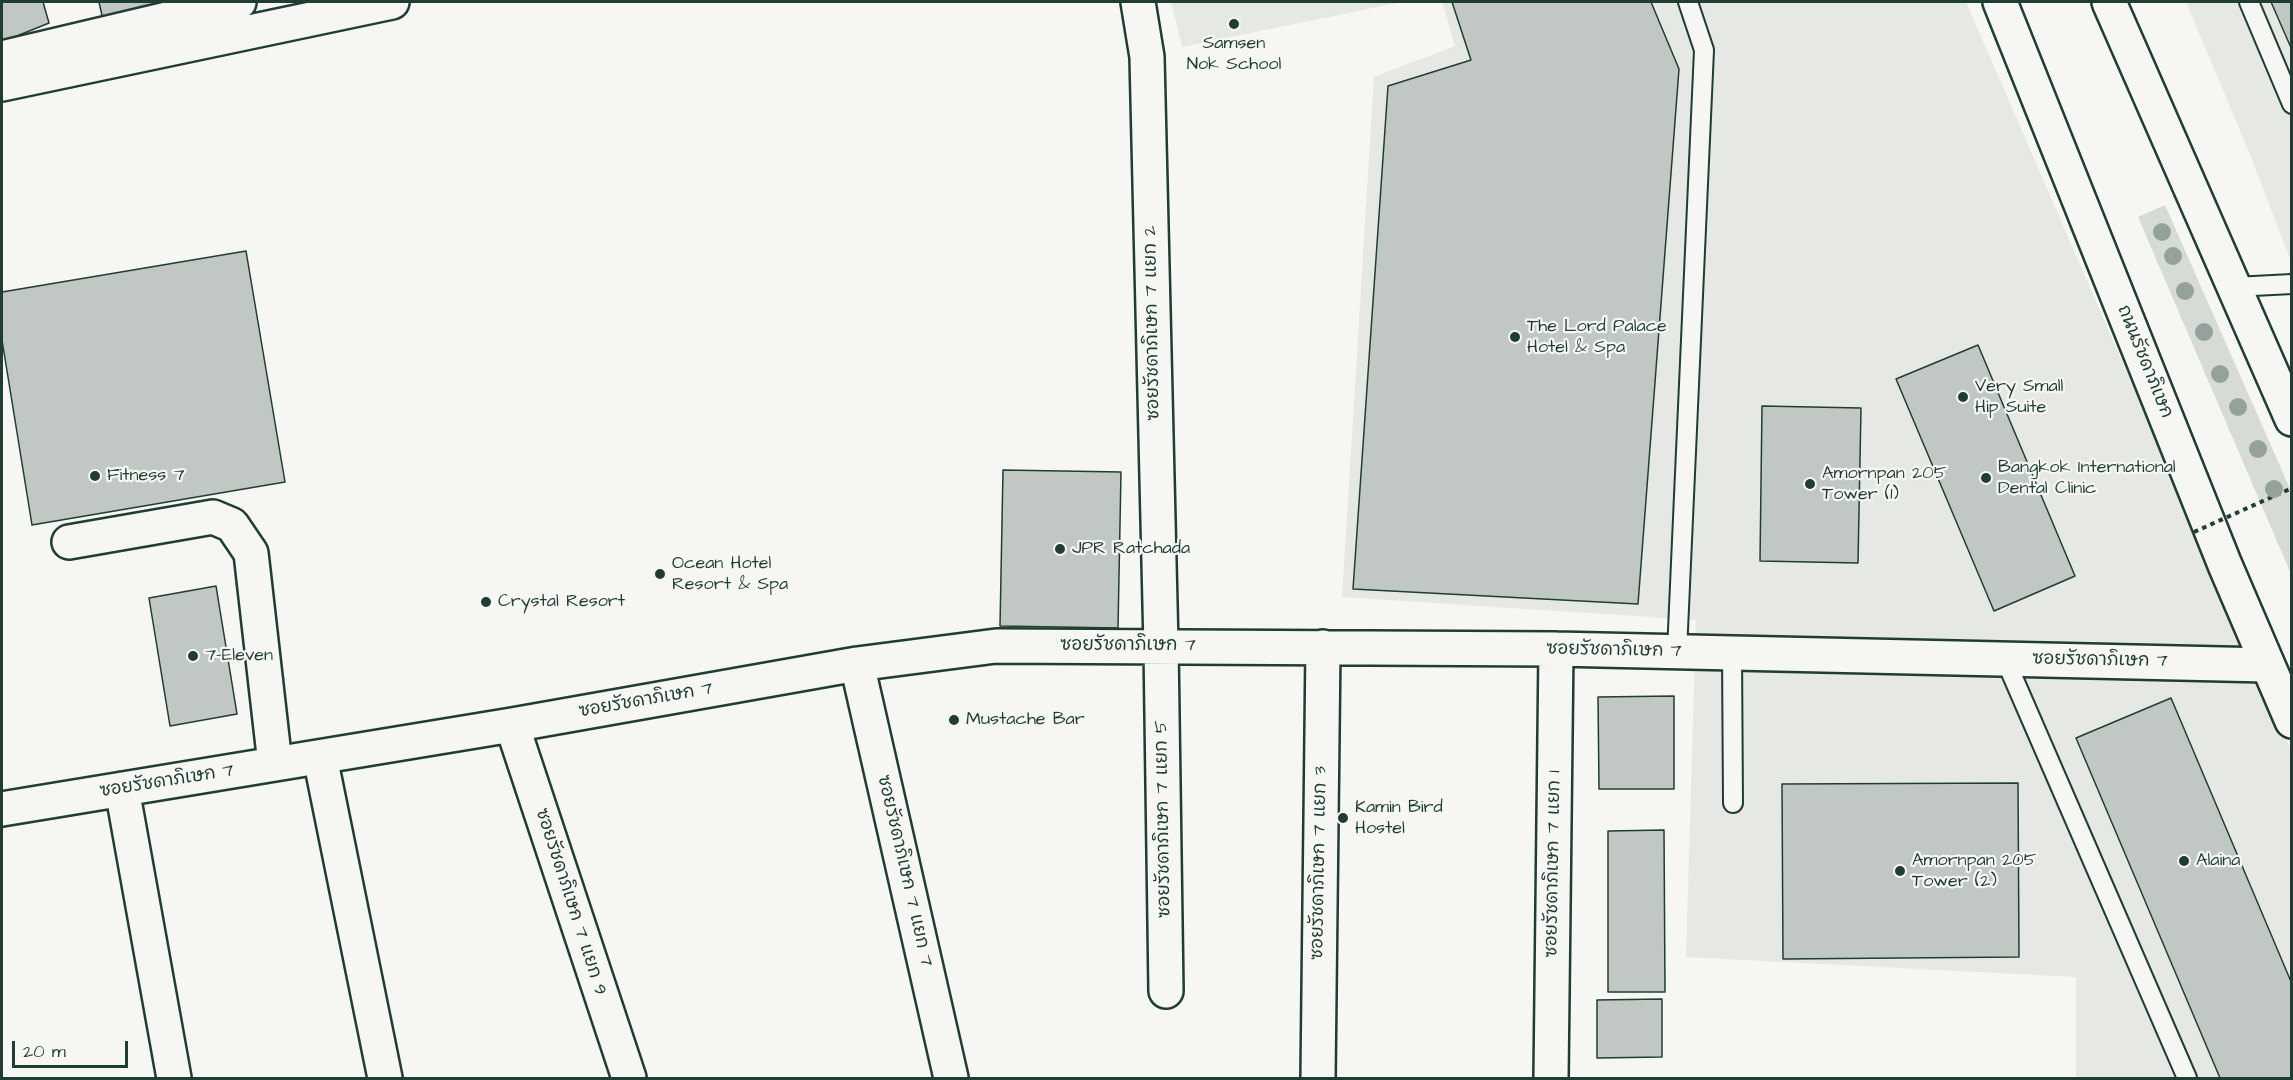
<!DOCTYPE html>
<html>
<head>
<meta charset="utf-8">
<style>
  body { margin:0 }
  #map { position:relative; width:2293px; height:1080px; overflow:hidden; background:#f6f6f2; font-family:"Architects Daughter",sans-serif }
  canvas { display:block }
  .frame { position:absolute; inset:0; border:3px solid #1f3d34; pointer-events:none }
  .scale { position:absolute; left:12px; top:1041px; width:116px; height:27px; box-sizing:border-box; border:3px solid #1f3d34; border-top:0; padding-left:8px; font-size:18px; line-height:21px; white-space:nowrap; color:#1f3d34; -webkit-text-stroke:4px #f6f6f2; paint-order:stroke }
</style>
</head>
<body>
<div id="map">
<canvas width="2293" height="1080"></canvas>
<div class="frame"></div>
<div class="scale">20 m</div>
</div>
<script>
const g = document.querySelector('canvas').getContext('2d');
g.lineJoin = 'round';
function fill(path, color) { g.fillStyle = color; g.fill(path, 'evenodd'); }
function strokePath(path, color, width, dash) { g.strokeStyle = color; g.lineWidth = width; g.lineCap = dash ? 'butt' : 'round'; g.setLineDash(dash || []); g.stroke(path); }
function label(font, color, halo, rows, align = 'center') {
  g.font = font + ' "Architects Daughter","Playpen Sans Thai",sans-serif'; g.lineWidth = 4.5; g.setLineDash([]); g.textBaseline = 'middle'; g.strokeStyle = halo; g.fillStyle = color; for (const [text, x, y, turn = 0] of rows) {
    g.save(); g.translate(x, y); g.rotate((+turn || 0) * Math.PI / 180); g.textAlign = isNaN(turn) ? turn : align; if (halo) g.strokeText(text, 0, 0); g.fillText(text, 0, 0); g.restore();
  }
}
const built = new Path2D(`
  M1171 2H1402L1182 47Z
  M1442 2H1966L2291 750V1078H2076V977L1686 957 1696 620 1342 597 1374 77 1455 46Z
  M2186 2H2291V261L2249 152Z`);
const green = new Path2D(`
  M2165 205 2291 491V574L2138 217Z`);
const building = new Path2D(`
  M2 2H43L49 23 2 42Z
  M99 2H168L171 15 105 29Z
  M1452 2H1651L1679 69 1638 604 1353 589 1388 86 1471 60Z
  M2271 2H2292V50Z
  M246 251 285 482 32 525 2 340V292Z
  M1978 345 2075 576 1994 611 1896 379Z
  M1762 406 1861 408 1858 563 1760 561Z
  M1003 470 1121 472 1118 628 1000 626Z
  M216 586 237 714 170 726 149 598Z
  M1674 696V789H1599L1598 697Z
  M2171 698 2292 984V1078H2220L2076 738Z
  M2018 783 2019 957 1783 959 1782 784Z
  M1664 830 1665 992H1608V831Z
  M1662 999V1057L1597 1058V1000Z`);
const lane = new Path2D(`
  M2249 2 2292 104
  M2234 287 2292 284
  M1677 652 1704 50 1688 2
  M1732 653 1733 803
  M2005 659 2187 1078`);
const street = new Path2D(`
  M1138 2 1147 57 1161 646 1166 991
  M2 58 239 2
  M2 84 392 2
  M69 542 213 517 232 525 251 553 275 764
  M857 664 951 1078
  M512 725 629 1078
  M320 757 385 1078
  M122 789 174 1078
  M2 809 512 725 857 664 996 646 1556 649 2267 665
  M1318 1078 1323 647
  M1551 1078 1556 649`);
const primary = new Path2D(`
  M2000 2 2225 565 2292 721
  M2109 2 2292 419`);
const pathBridge = new Path2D(`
  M2194 532 2292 488`);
const trees = [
  [2162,232],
  [2173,256],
  [2185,291],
  [2204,332],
  [2220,374],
  [2238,407],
  [2258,449],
  [2274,489]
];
const markers = [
  [1234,24,6,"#1f3d34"],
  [1515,337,6,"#1f3d34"],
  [1963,397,6,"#1f3d34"],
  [95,476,6,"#1f3d34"],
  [1986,478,6,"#1f3d34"],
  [1810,484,6,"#1f3d34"],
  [1060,549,6,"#1f3d34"],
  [660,574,6,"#1f3d34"],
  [486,602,6,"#1f3d34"],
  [193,656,6,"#1f3d34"],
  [954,720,6,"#1f3d34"],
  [1343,818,6,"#1f3d34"],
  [2184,861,6,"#1f3d34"],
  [1900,871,6,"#1f3d34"]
];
const poiNames = [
  ["Samsen",1234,44,"center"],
  ["Nok School",1234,65,"center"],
  ["The Lord Palace",1527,327],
  ["Hotel & Spa",1527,348],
  ["Very Small",1975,387],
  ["Hip Suite",1975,408],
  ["Bangkok International",1998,468],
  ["Dental Clinic",1998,489],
  ["Amornpan 205",1822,474],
  ["Tower (1)",1822,495],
  ["Fitness 7",107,476],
  ["JPR Ratchada",1072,549],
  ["Ocean Hotel",672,564],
  ["Resort & Spa",672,585],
  ["Crystal Resort",498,602],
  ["7-Eleven",205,656],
  ["Mustache Bar",966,720],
  ["Kamin Bird",1355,808],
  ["Hostel",1355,829],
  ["Amornpan 205",1912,861],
  ["Tower (2)",1912,882],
  ["Alaina",2196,861]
];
const streetNames = [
  ["ซอยรัชดาภิเษก 7 แยก 2",1153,323,-91],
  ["ถนนรัชดาภิเษก",2144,362,68],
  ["ซอยรัชดาภิเษก 7",1128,646],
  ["ซอยรัชดาภิเษก 7",1614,651,1],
  ["ซอยรัชดาภิเษก 7",2100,661,1],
  ["ซอยรัชดาภิเษก 7",646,701,-10],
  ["ซอยรัชดาภิเษก 7",167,782,-9],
  ["ซอยรัชดาภิเษก 7 แยก 5",1164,819,-91],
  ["ซอยรัชดาภิเษก 7 แยก 3",1320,863,-89],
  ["ซอยรัชดาภิเษก 7 แยก 1",1554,864,-89],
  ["ซอยรัชดาภิเษก 7 แยก 7",904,871,77],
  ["ซอยรัชดาภิเษก 7 แยก 9",570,902,72]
];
fill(built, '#e6e8e4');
fill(green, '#d6dbd6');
fill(building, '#c1c8c3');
strokePath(building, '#1f3d34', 1.5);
strokePath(lane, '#1f3d34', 22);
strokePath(street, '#1f3d34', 38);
strokePath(primary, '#1f3d34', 38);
strokePath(lane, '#f6f6f2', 18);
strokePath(street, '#f6f6f2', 33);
strokePath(primary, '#f6f6f2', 33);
strokePath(pathBridge, '#1f3d34', 4, [4.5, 4.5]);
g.fillStyle = '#94a29b';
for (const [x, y] of trees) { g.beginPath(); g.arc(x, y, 9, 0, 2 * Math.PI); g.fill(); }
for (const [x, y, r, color] of markers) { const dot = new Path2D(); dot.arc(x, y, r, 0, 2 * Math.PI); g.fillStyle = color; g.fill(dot); strokePath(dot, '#f6f6f2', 2); }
label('18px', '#1f3d34', '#f6f6f2', poiNames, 'left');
label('18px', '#1f3d34', '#f6f6f2', streetNames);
</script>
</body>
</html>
